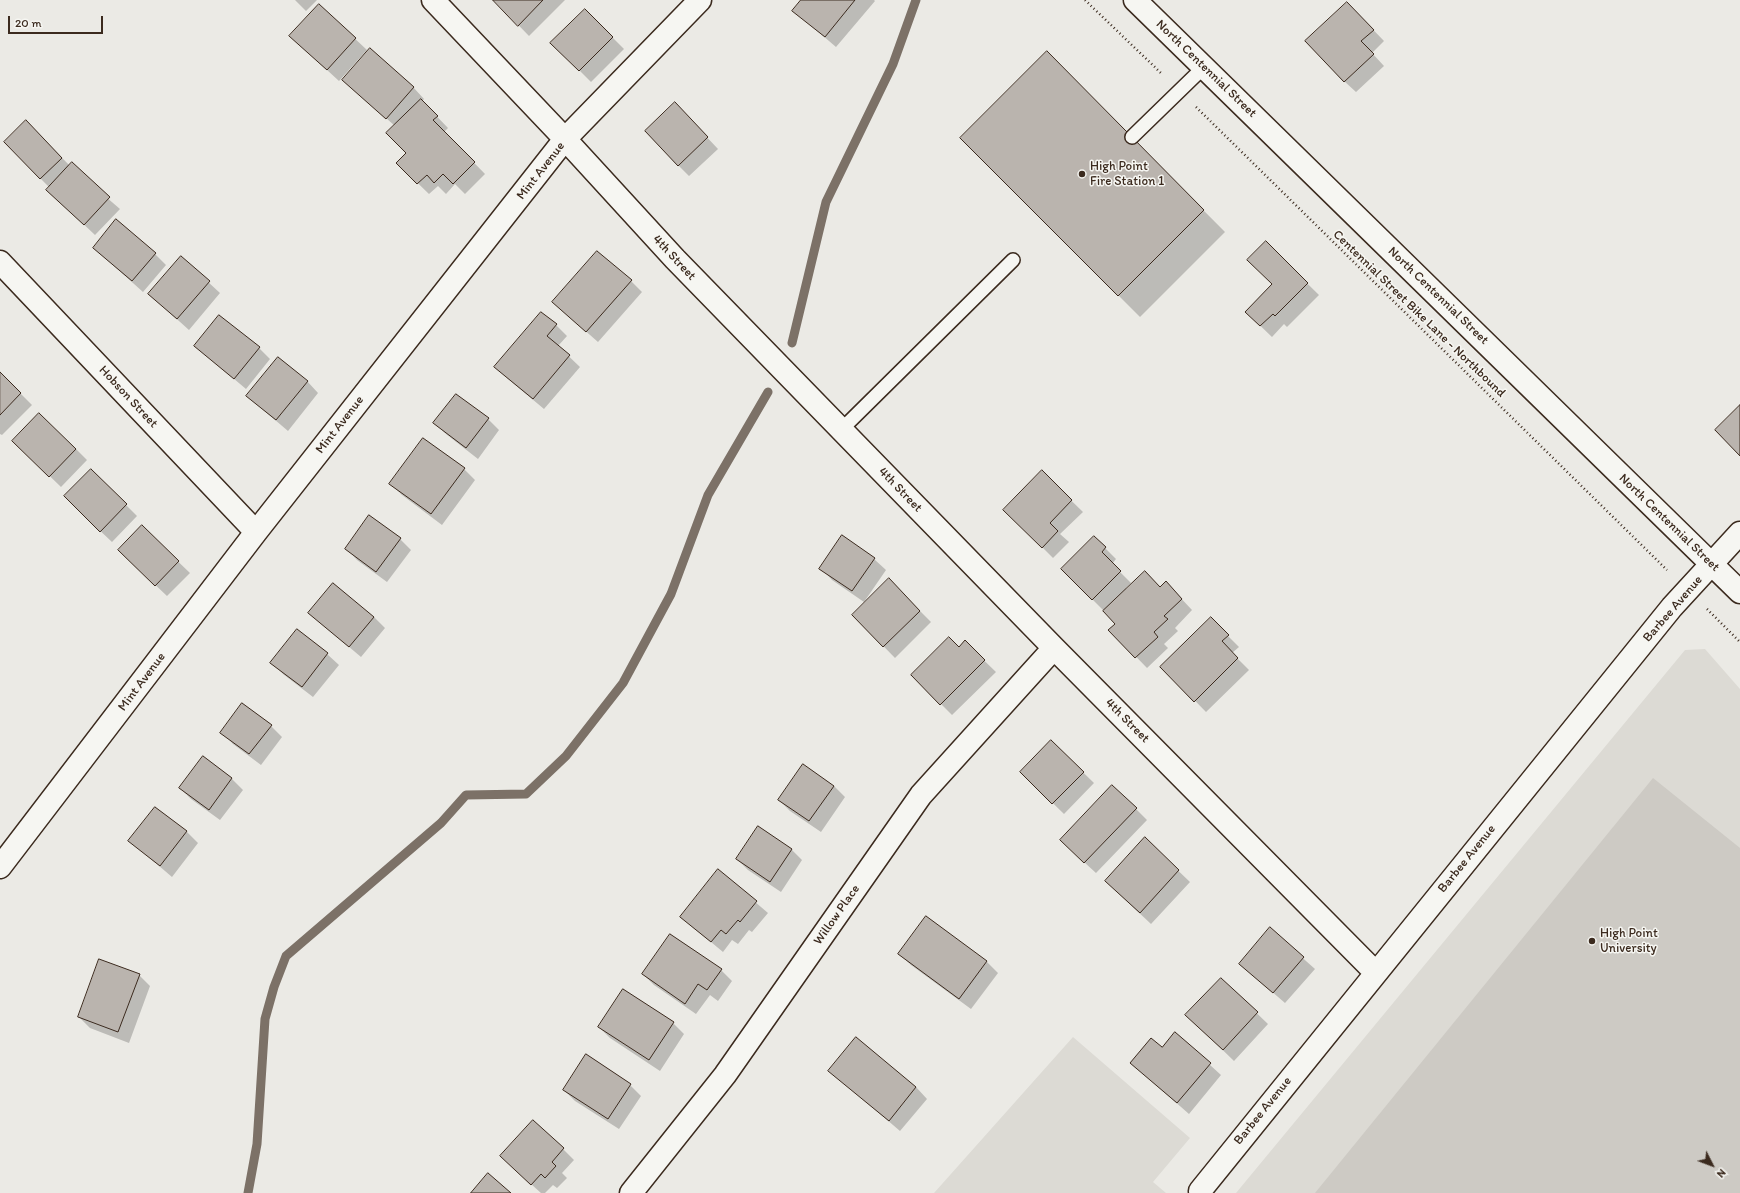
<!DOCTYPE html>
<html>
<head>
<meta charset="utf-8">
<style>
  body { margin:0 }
  #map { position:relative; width:1740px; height:1193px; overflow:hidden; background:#ebeae5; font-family:Itim,sans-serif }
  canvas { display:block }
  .north { position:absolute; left:1692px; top:1145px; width:40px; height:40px; -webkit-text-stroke:3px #f6f6f2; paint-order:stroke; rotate:132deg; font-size:11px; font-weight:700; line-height:16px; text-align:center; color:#3b2a1e }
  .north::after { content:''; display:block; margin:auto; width:14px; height:18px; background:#3b2a1e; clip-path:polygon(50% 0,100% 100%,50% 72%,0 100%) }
  .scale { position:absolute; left:8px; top:16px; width:95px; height:18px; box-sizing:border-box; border:2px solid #3b2a1e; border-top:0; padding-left:5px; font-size:12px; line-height:14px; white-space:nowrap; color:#3b2a1e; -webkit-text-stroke:3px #f6f6f2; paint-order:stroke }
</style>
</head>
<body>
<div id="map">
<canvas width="1740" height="1193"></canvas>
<div class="north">N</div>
<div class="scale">20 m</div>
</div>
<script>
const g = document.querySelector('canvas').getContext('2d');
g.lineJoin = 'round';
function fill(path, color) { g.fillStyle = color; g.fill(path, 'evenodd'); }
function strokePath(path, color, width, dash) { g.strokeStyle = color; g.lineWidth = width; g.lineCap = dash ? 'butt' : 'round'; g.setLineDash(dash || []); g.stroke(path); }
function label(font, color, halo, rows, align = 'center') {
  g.font = font + ' Itim,sans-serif'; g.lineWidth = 3; g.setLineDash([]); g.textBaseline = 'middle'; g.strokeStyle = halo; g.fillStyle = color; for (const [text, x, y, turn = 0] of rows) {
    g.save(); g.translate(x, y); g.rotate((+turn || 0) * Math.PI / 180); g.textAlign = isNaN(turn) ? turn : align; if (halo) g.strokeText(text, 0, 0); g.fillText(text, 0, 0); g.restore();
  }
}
const built = new Path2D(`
  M1705 649 1740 689V1193H1236L1685 650Z
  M1073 1037 1190 1138 1153 1182 1166 1193H934Z`);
const green = new Path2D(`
  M1653 778 1740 848V1193H1315Z`);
const shadow = new Path2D(`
  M295 0H317L306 11Z
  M494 0H565L529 36Z
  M802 0H874L875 1 836 47 794 11Z
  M319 5 367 50 339 81 302 47Z
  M585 10 624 49 591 82 552 43Z
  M1358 14 1384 41 1372 53 1384 66 1356 92 1344 81Z
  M1047 53 1225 232 1140 317 961 138Z
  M343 80 413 87 424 99 422 101 448 128 444 132 485 174 465 194 455 184 446 194 438 186 429 194 397 163 407 153 395 126Z
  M686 115 718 149 689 176 678 165Z
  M26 121 70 166 120 209 95 235 59 201 50 188 40 178Z
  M1266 243 1319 295 1287 327 1284 324 1272 337 1246 312 1273 284Z
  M94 248 155 254 166 265 143 292Z
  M181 257 220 293 189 330 149 294Z
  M631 281 642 292 598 342 565 313Z
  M556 325 567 336 558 346 580 367 544 409 507 378Z
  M195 346 259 348 270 359 246 389Z
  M0 373 32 405 2 435 0 434Z
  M307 381 318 393 288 431 247 396Z
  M456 395 488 419 499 430 478 459 446 434 435 423Z
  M76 449 87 460 61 487 25 452Z
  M464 469 475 480 442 525 402 495 391 484Z
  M91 470 137 516 112 542 76 508Z
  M1042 472 1083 512 1060 534 1069 542 1053 558 1005 510Z
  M142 527 190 573 167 596 130 561Z
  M1094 537 1116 559 1112 564 1131 583 1126 588 1127 590 1160 589 1177 594 1192 610 1175 628 1178 631 1164 644 1168 648 1147 668 1110 630 1117 624 1062 569Z
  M400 539 411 550 387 582 357 560 346 548Z
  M874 559 886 570 864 602 832 580 821 568Z
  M889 580 931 622 895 658 853 615Z
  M309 613 374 617 385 628 361 657Z
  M1211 619 1239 647 1232 653 1249 670 1206 712 1162 667Z
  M965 642 996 672 952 715 912 675 959 648Z
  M327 654 339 665 313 697 283 674 272 662Z
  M271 726 282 737 261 765 233 744 222 732Z
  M1051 741 1094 783 1064 814 1021 772Z
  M203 758 232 779 243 790 220 820 191 799 180 788Z
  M834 786 845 797 821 832 790 811 779 800Z
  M156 808 187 832 198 843 172 877 130 841Z
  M1136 809 1147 820 1096 873 1072 851Z
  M1145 839 1190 882 1151 924 1117 892Z
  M791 849 802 860 781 892 748 870 737 859Z
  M719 871 768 913 752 932 749 930 738 944 732 940 723 952 681 917Z
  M927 918 987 962 998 973 971 1009 911 965 899 954Z
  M1270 929 1315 969 1285 1003 1240 964Z
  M721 970 732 981 718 1001 710 995 696 1014 654 985 643 974Z
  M139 975 150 986 129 1043 90 1028 79 1017Z
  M1221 979 1268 1024 1234 1061 1198 1026Z
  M673 1023 684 1034 660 1071 610 1038 599 1027Z
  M1175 1033 1221 1075 1189 1114 1131 1063 1162 1048Z
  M830 1071 916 1087 927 1099 900 1131Z
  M630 1085 641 1096 619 1129 575 1101 564 1090Z
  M563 1149 574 1160 562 1173 567 1178 557 1188 553 1185 545 1193H541L512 1167Z`);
const stream = new Path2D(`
  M792 343 826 202 893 64 916 0
  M248 1193 257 1144 265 1019 274 987 286 956 441 823 466 795 526 794 566 756 623 683 671 594 708 495 768 392`);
const building = new Path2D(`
  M493 0H543L518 26Z
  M801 0H855L825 37 792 11Z
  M1347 2 1374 30 1361 41 1374 54 1344 82 1305 41Z
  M319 4 356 38 327 70 289 36Z
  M585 9 613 37 579 71 550 43Z
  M370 48 414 87 386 119 342 80Z
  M1047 51 1204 210 1118 296 960 138Z
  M421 99 438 116 433 120 475 162 453 184 443 174 434 183 427 175 417 184 396 163 406 153 386 133Z
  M675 102 708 137 678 166 645 131Z
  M26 120 62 158 40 179 4 142Z
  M72 162 110 197 84 225 46 190Z
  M116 219 156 253 132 281 93 248Z
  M1266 241 1308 283 1275 316 1273 314 1260 326 1245 312 1272 284 1247 260Z
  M597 251 632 280 586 332 552 302Z
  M181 256 210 281 177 319 148 294Z
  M541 312 557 324 547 336 570 355 533 399 494 367Z
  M219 315 260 347 234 379 194 346Z
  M278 357 308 381 276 420 246 396Z
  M0 372 21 393 0 415Z
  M456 394 489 418 466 448 433 423Z
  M1740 405V456L1715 430Z
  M39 413 76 449 49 477 12 441Z
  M423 438 465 468 431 514 389 484Z
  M91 469 127 504 100 532 64 496Z
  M1042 470 1072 500 1050 523 1058 531 1042 548 1003 510Z
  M369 515 401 538 376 572 345 549Z
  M142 525 179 561 155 586 118 550Z
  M842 535 875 558 852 591 819 569Z
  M1094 536 1106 547 1102 552 1121 571 1092 600 1061 569Z
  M1145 571 1160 587 1166 581 1182 599 1164 616 1168 619 1154 632 1158 637 1135 658 1108 630 1115 624 1103 611Z
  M889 578 920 611 883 647 852 615Z
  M333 583 374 617 349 647 308 613Z
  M1211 617 1229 635 1222 641 1238 658 1194 702 1160 667Z
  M297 629 328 653 302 687 270 663Z
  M949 637 959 647 965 640 985 660 940 705 911 675Z
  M242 703 272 725 249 754 220 733Z
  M1051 740 1084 772 1052 804 1020 772Z
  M203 756 232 778 209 810 179 788Z
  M803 764 834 786 809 821 778 800Z
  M1112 785 1137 808 1084 863 1060 840Z
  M155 807 187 831 160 866 128 841Z
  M758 826 792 849 770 882 736 859Z
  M1145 837 1179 870 1140 913 1105 881Z
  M718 869 757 901 740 922 738 920 726 934 721 930 711 942 680 917Z
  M926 916 987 961 959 999 898 954Z
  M1270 927 1304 957 1273 993 1239 964Z
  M670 934 722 969 707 990 698 984 685 1004 642 974Z
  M99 959 140 974 118 1032 78 1017Z
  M1221 978 1258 1012 1223 1050 1185 1015Z
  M623 989 674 1022 649 1060 598 1027Z
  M1175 1032 1211 1063 1177 1103 1130 1063 1151 1038 1162 1047Z
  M856 1037 916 1087 889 1121 828 1071Z
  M586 1054 631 1084 608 1119 563 1090Z
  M533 1120 564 1148 552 1162 556 1166 545 1178 541 1174 531 1185 500 1156Z
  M488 1173 511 1193H471Z`);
const path = new Path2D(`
  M1085 0 1162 74
  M1196 107 1667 570
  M1707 609 1740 642`);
const service = new Path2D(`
  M1132 137 1204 67
  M841 430 1013 260`);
const minor = new Path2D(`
  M433 0 565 139 675 259 1054 648 1375 972
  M0 262 256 532
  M0 867 256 532 565 139 700 0
  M1200 1191 1672 607 1740 533
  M631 1193 725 1075 921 795 1054 648`);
const secondary = new Path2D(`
  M1135 0 1740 592`);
const markers = [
  [1082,174,4,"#3b2a1e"],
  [1592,941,4,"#3b2a1e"]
];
const streetNames = [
  ["North Centennial Street",1206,69,44],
  ["Mint Avenue",541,171,-52],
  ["4th Street",674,258,47],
  ["North Centennial Street",1438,296,44],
  ["Centennial Street Bike Lane - Northbound",1419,314,44],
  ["Hobson Street",128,397,47],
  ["Mint Avenue",340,425,-52],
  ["4th Street",900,490,46],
  ["North Centennial Street",1669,523,44],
  ["Barbee Avenue",1673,609,-49],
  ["Mint Avenue",142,682,-53],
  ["4th Street",1127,721,45],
  ["Barbee Avenue",1467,859,-51],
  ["Willow Place",837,915,-55],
  ["Barbee Avenue",1263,1111,-51]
];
const poiNames = [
  ["High Point",1090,167],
  ["Fire Station 1",1090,182],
  ["High Point",1600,934],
  ["University",1600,949]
];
fill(built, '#dcdad4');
fill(green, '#cdcac4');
fill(shadow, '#0003');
strokePath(stream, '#7c7167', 9);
fill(building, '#bab4ae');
strokePath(building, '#3b2a1e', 1);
strokePath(service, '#3b2a1e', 16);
strokePath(minor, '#3b2a1e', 25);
strokePath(secondary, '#3b2a1e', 25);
strokePath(path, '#3b2a1e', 2.5, [1, 3]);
strokePath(service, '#f6f6f2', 13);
strokePath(minor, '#f6f6f2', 22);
strokePath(secondary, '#f6f6f2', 22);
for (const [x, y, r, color] of markers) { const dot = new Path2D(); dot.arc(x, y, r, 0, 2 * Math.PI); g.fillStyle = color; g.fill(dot); strokePath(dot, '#f6f6f2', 1.5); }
label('13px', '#3b2a1e', '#f6f6f2', streetNames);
label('13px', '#3b2a1e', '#f6f6f2', poiNames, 'left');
</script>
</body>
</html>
